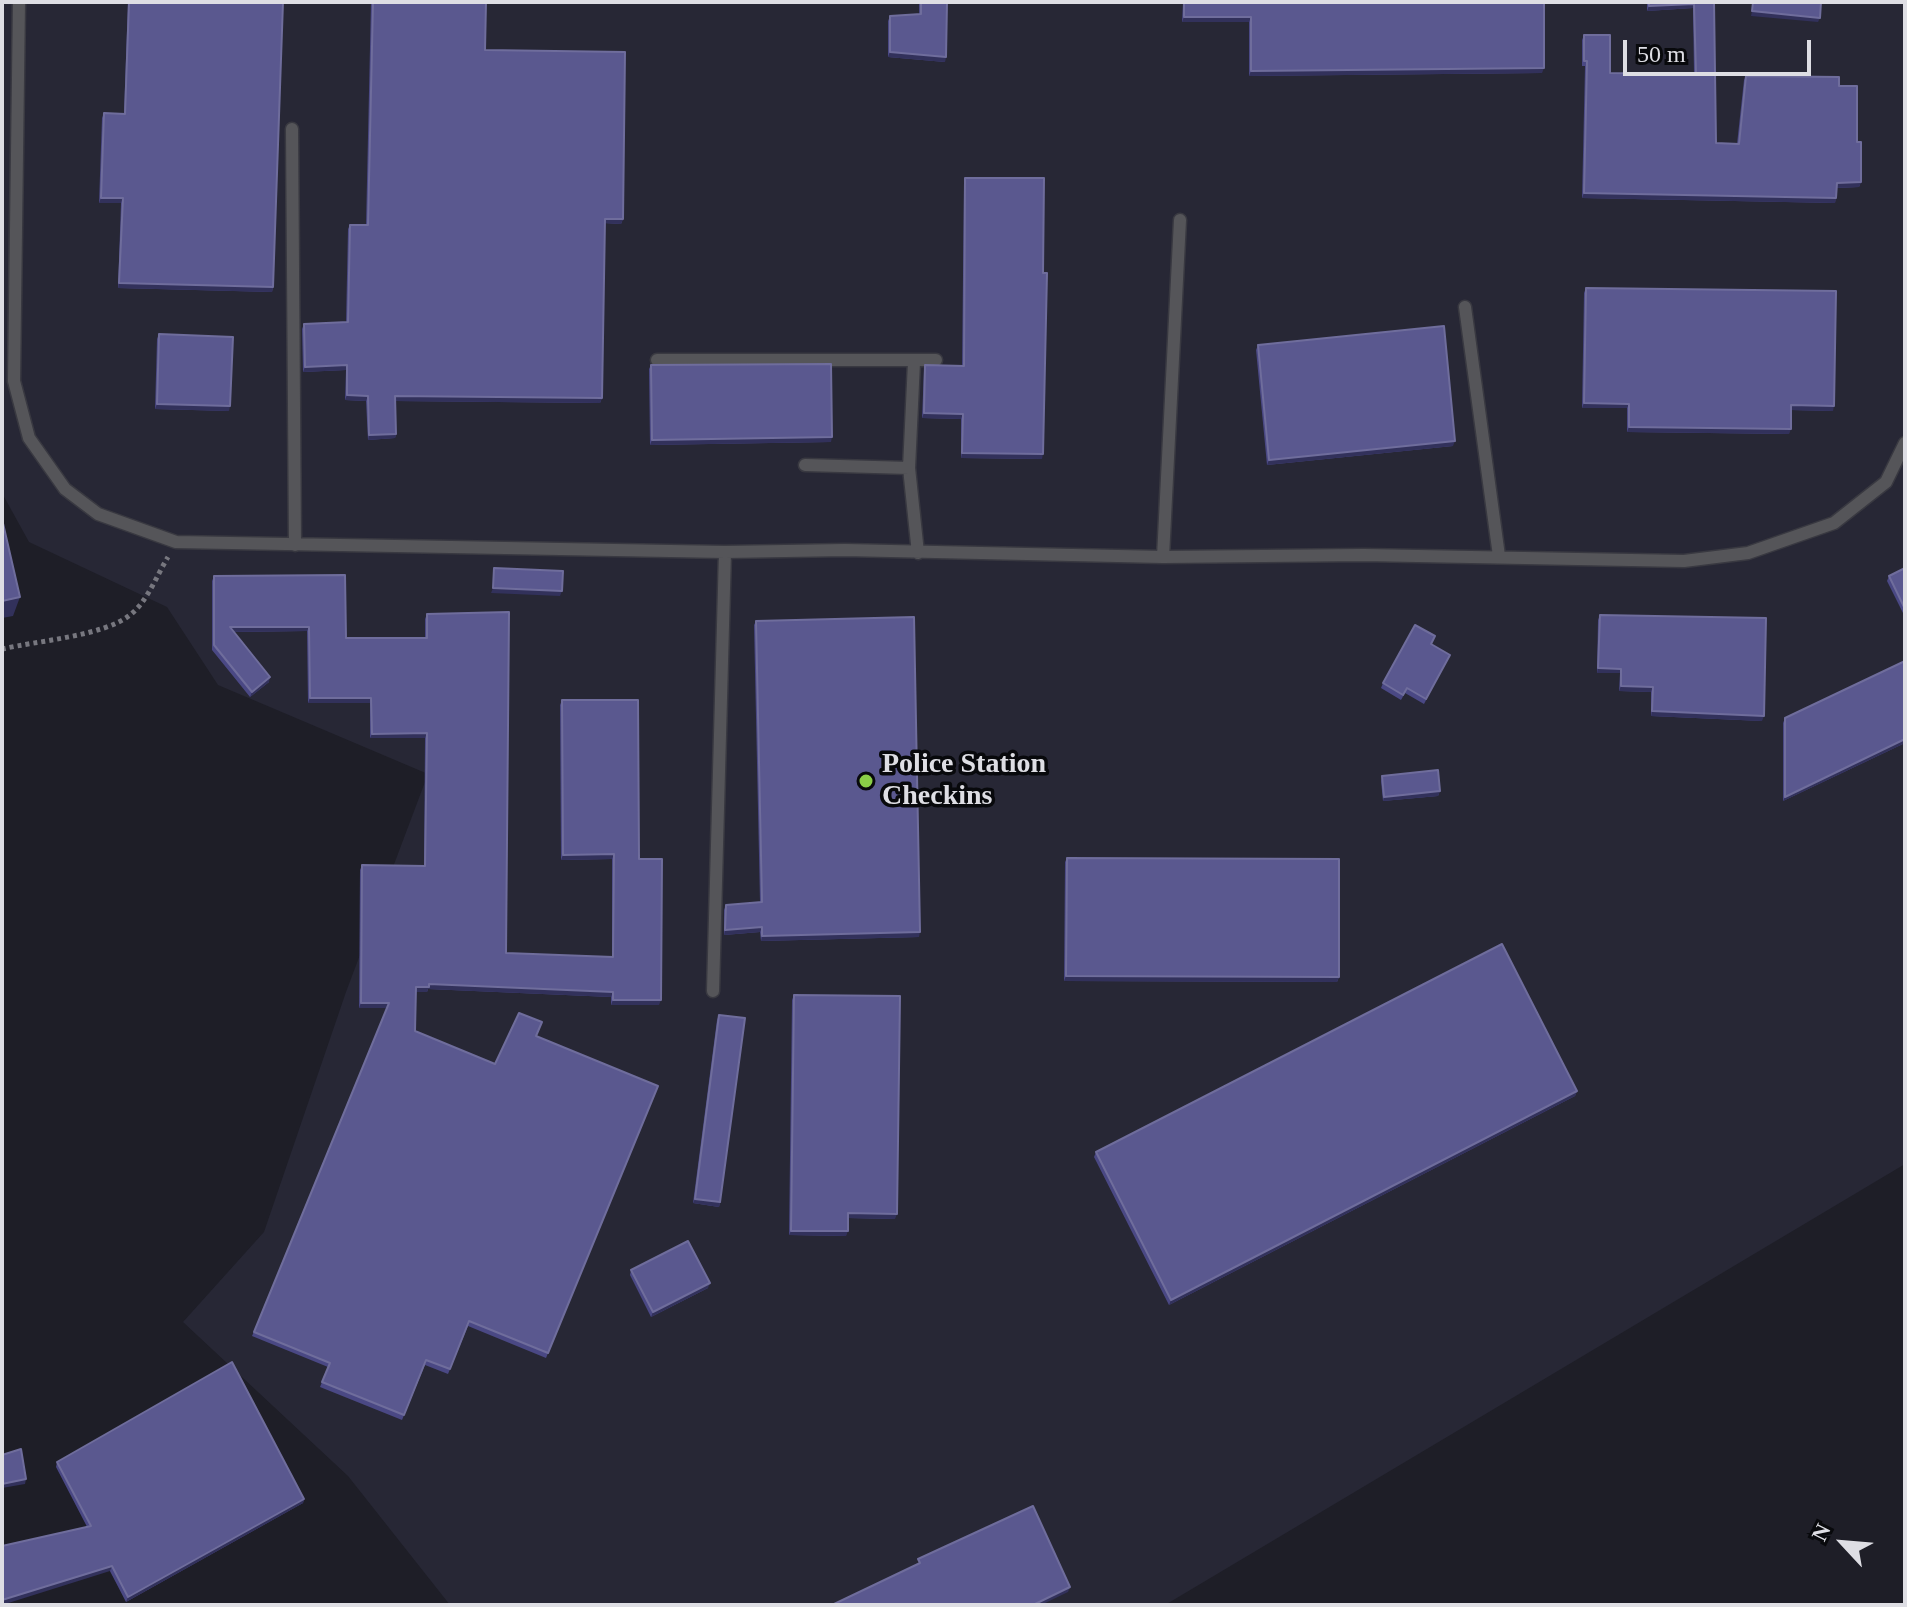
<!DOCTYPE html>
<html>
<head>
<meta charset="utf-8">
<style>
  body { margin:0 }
  #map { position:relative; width:1907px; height:1607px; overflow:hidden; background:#1e1e27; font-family:Georgia,serif }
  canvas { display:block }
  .frame { position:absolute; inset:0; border:4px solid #dedee4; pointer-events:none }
  .north { position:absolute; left:1803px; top:1503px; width:80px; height:80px; -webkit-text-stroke:6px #08090c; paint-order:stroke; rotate:296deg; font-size:22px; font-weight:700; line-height:32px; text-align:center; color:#dedee4 }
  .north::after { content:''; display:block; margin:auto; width:28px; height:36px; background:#dedee4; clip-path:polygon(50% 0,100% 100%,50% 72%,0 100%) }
  .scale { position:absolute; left:1623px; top:40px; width:188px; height:36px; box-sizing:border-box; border:4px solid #dedee4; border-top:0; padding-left:10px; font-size:24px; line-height:28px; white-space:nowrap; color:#dedee4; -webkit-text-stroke:6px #08090c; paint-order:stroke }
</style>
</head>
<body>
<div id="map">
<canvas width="1907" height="1607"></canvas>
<div class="frame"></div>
<div class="north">N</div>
<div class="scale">50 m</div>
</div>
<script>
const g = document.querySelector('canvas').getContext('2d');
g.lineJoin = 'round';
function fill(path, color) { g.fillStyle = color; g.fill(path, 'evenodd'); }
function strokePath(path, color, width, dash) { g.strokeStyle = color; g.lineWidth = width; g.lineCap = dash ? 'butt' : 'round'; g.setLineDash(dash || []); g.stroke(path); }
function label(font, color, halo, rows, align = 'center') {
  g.font = font + ' Georgia,serif'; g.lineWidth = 7; g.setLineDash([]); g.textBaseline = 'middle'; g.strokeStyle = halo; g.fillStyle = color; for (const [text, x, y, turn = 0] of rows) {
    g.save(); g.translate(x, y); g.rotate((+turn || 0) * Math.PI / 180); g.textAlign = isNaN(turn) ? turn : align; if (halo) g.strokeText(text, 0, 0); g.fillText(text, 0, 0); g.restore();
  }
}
const built = new Path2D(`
  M2 2H1905V1164L1165 1605H450L348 1476 183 1322 264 1232 346 992 428 774 218 685 167 607 29 542 2 493Z`);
const path = new Path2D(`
  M2 649C36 641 104 636 130 615 147 602 157 575 168 557`);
const service = new Path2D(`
  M19 2 14 381 29 438 65 489 98 514 176 542 725 552 845 550 1163 557 1364 555 1684 561 1748 553 1834 523 1886 482 1905 443
  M292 129 295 545
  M1465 307 1499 556
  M657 360H936
  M914 362 909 468 918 553
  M805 465 909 468
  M1163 557 1180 220
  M713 991 725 552`);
const wall = new Path2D(`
  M128 2H283L273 287 272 292 118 288 121 203H99L102 118 104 113H124Z
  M371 2H486L485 50 623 219 621 224 604 223 602 398 600 403 395 401 396 434 395 438 368 440 366 401 345 400 346 370 303 372 302 329 304 324 346 322 348 229 350 225H366Z
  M919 2H950V4H947L945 62 888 57V21L890 16 919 14Z
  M1183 2H1544L1542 73 1249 76V22H1182Z
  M1647 2H1714L1716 143 1737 144 1744 80 1746 76 1839 86 1857 142 1861 182 1859 187 1837 188 1835 203 1582 198 1585 66H1582V40L1584 35 1610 73 1694 74 1693 8 1647 11Z
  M965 178 1042 459 961 458V419L922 418 924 370 925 365 962 366 964 183Z
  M1586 288 1833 411 1791 410 1789 434 1627 432V408H1582L1584 293Z
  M159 334 229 411 155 409 157 339Z
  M1258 345 1453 446 1267 465 1256 350Z
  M651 365 831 442 650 445 649 369Z
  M1905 568V617L1887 581 1889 576Z
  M214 576 346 638H425V619L427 614 506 953 612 957V859L561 860 560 705 562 700 639 859 659 1005H611V997L428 989 427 992H416L415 1031 495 1064 536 1036 658 1086 546 1358 468 1326 448 1374 425 1365 402 1420 320 1387 328 1367 252 1336 387 1008H359L360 870 362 865 424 866 425 738H370V703H308L307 631 234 632 269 682 250 697 212 650V581Z
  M1600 615 1762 721 1651 716V692L1619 691 1620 673H1597L1598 620Z
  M756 621 919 937 761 941 760 932 724 935V910L726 905 760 902 754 625Z
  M1432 645 1450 655 1424 704 1405 693 1401 700 1381 688 1383 683Z
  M1905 661V743L1783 801V723L1785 718Z
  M1382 776 1440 791 1438 796 1383 801 1381 781Z
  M1067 858 1339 977 1337 982 1064 981 1065 862Z
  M794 995 895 1219 848 1218 846 1236 789 1235 792 1000Z
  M719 1015 720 1202 719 1207 693 1203 717 1020Z
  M1577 1091 1575 1096 1169 1305 1094 1157 1096 1152Z
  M631 1270 708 1288 651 1317 630 1275Z
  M57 1462 304 1499 303 1503 126 1602 56 1467Z`);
const shadedWall = new Path2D(`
  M1694 4 1693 8 1647 11 1649 6Z
  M1752 11 1820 18 1818 22 1751 16Z
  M1184 17H1251L1249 22H1182Z
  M890 52 946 57 945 62 888 57Z
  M1544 68 1542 73 1249 76 1251 71Z
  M1861 182 1859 187 1835 188 1837 183Z
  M1584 193 1836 198 1835 203 1582 198Z
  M101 198H123L121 203H99Z
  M605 219H623L621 224 603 223Z
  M119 283 273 287 272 292 118 288Z
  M347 365 346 370 303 372 305 367Z
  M347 395 368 396 366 401 345 400Z
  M395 396 602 398 600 403 393 401Z
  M1584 403 1629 404 1627 408H1582Z
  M157 404 230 406 229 411 155 409Z
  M1791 405 1834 406 1833 411 1789 410Z
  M924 413 963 414 961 419 922 418Z
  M1629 427 1791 429 1789 434 1627 432Z
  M396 434 395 438 368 440 369 435Z
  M832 437 831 442 650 445 652 440Z
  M1455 441 1453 446 1267 465 1269 460Z
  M962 453 1043 454 1042 459 961 458Z
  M493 588 562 591 560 596 491 593Z
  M20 597 13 616 2 618V601Z
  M230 627H309L307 631 228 632Z
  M1598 668 1621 669 1620 673H1597Z
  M270 677 269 682 250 697 252 692Z
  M1621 686 1653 687 1651 692 1619 691Z
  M310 698H371L370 703H308Z
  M1652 711 1764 716 1762 721 1651 716Z
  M427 733 425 738H370L372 734Z
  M1905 739V743L1783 801 1785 797Z
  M1440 791 1438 796 1383 801 1384 797Z
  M614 854 612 859 561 860 563 855Z
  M762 927 760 932 724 935 725 930Z
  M920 932 919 937 761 941 762 936Z
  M1066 976 1339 977 1337 982 1064 981Z
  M429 984 613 992 611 997 428 989 427 992H414L416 987Z
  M613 1000H661L659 1005H611Z
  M361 1003H389L387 1008H359Z
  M1577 1091 1575 1096 1169 1305 1171 1300Z
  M695 1199 720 1202 719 1207 693 1203Z
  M848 1213 897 1214 895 1219 847 1218Z
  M791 1231H848L846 1236 789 1235Z
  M710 1283 708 1288 651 1317 653 1312Z
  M26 1479 25 1484 2 1488V1484Z
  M304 1499 303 1503 126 1602 128 1597Z
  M112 1566 110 1571 2 1605V1600Z
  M1070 1587 1068 1592 1041 1605H1033Z`);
const building = new Path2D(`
  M129 2H283L273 287 119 283 123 198H101L104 113 125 114Z
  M373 2H486L485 50 625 52 623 219H605L602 398 395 396 396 434 369 435 368 396 347 395V365L305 367 304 324 348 322 350 225H368Z
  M921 2H947L946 57 890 52V16L921 14Z
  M1184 2H1544V68L1251 71V17H1184Z
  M1649 2H1714L1716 143 1739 144 1746 76 1839 77V86H1857V142H1861V182L1837 183 1836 198 1584 193 1587 61H1584V35H1610V73L1696 74 1694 4 1649 6Z
  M1753 2H1821L1820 18 1752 11Z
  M965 178H1044L1043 273H1047L1043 454 962 453 963 414 924 413 925 365 964 366Z
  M1586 288 1836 291 1834 406 1791 405V429L1629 427V404L1584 403Z
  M1444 326 1455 441 1269 460 1258 345Z
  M159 334 233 337 230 406 157 404Z
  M831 364 832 437 652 440 651 365Z
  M2 519 20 597 2 601Z
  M494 568 563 571 562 591 493 588Z
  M1905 568V609L1889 576Z
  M345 575 346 638H427V614L509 612 506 953 613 957 614 854 563 855 562 700H638L639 859H662L661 1000H613V992L429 984V987H416L415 1031 495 1064 519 1013 542 1022 536 1036 658 1086 548 1353 469 1321 450 1369 426 1360 404 1415 322 1382 330 1363 254 1332 389 1003H361L362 865 425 866 427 733 372 734 371 698H310L309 627H230L270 677 252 692 214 645V576Z
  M1600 615 1766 618 1764 716 1652 711 1653 687 1621 686V669L1598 668Z
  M914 617 920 932 762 936V927L725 930 726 905 762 902 756 621Z
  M1415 625 1435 636 1431 644 1450 655 1426 699 1407 688 1403 695 1383 683Z
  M1905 661V739L1785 797V718Z
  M1438 770 1440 791 1384 797 1382 776Z
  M1067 858 1339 859V977L1066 976Z
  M1502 944 1577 1091 1171 1300 1096 1152Z
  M794 995 900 996 897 1214 848 1213V1231H791Z
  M719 1015 745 1018 720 1202 695 1199Z
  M688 1241 710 1283 653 1312 631 1270Z
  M232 1362 304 1499 128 1597 112 1566 2 1600V1546L91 1526 57 1462Z
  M21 1449 26 1479 2 1484V1455Z
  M1033 1506 1070 1587 1033 1605H832L920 1563 918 1559Z`);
const markers = [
  [866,781,8,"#8ace47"]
];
const poiNames = [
  ["Police Station",882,765],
  ["Checkins",882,797]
];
fill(built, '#272735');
strokePath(service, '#393941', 15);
strokePath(path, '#77777f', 5, [4, 4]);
strokePath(service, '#555559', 12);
fill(wall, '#4a4884');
fill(shadedWall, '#32315b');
fill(building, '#5a588f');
strokePath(building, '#6f6d9c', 2);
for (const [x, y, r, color] of markers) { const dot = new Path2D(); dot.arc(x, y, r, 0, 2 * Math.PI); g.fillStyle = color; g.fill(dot); strokePath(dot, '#08090c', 3); }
label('bold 28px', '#dedee4', '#08090c', poiNames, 'left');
</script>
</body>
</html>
